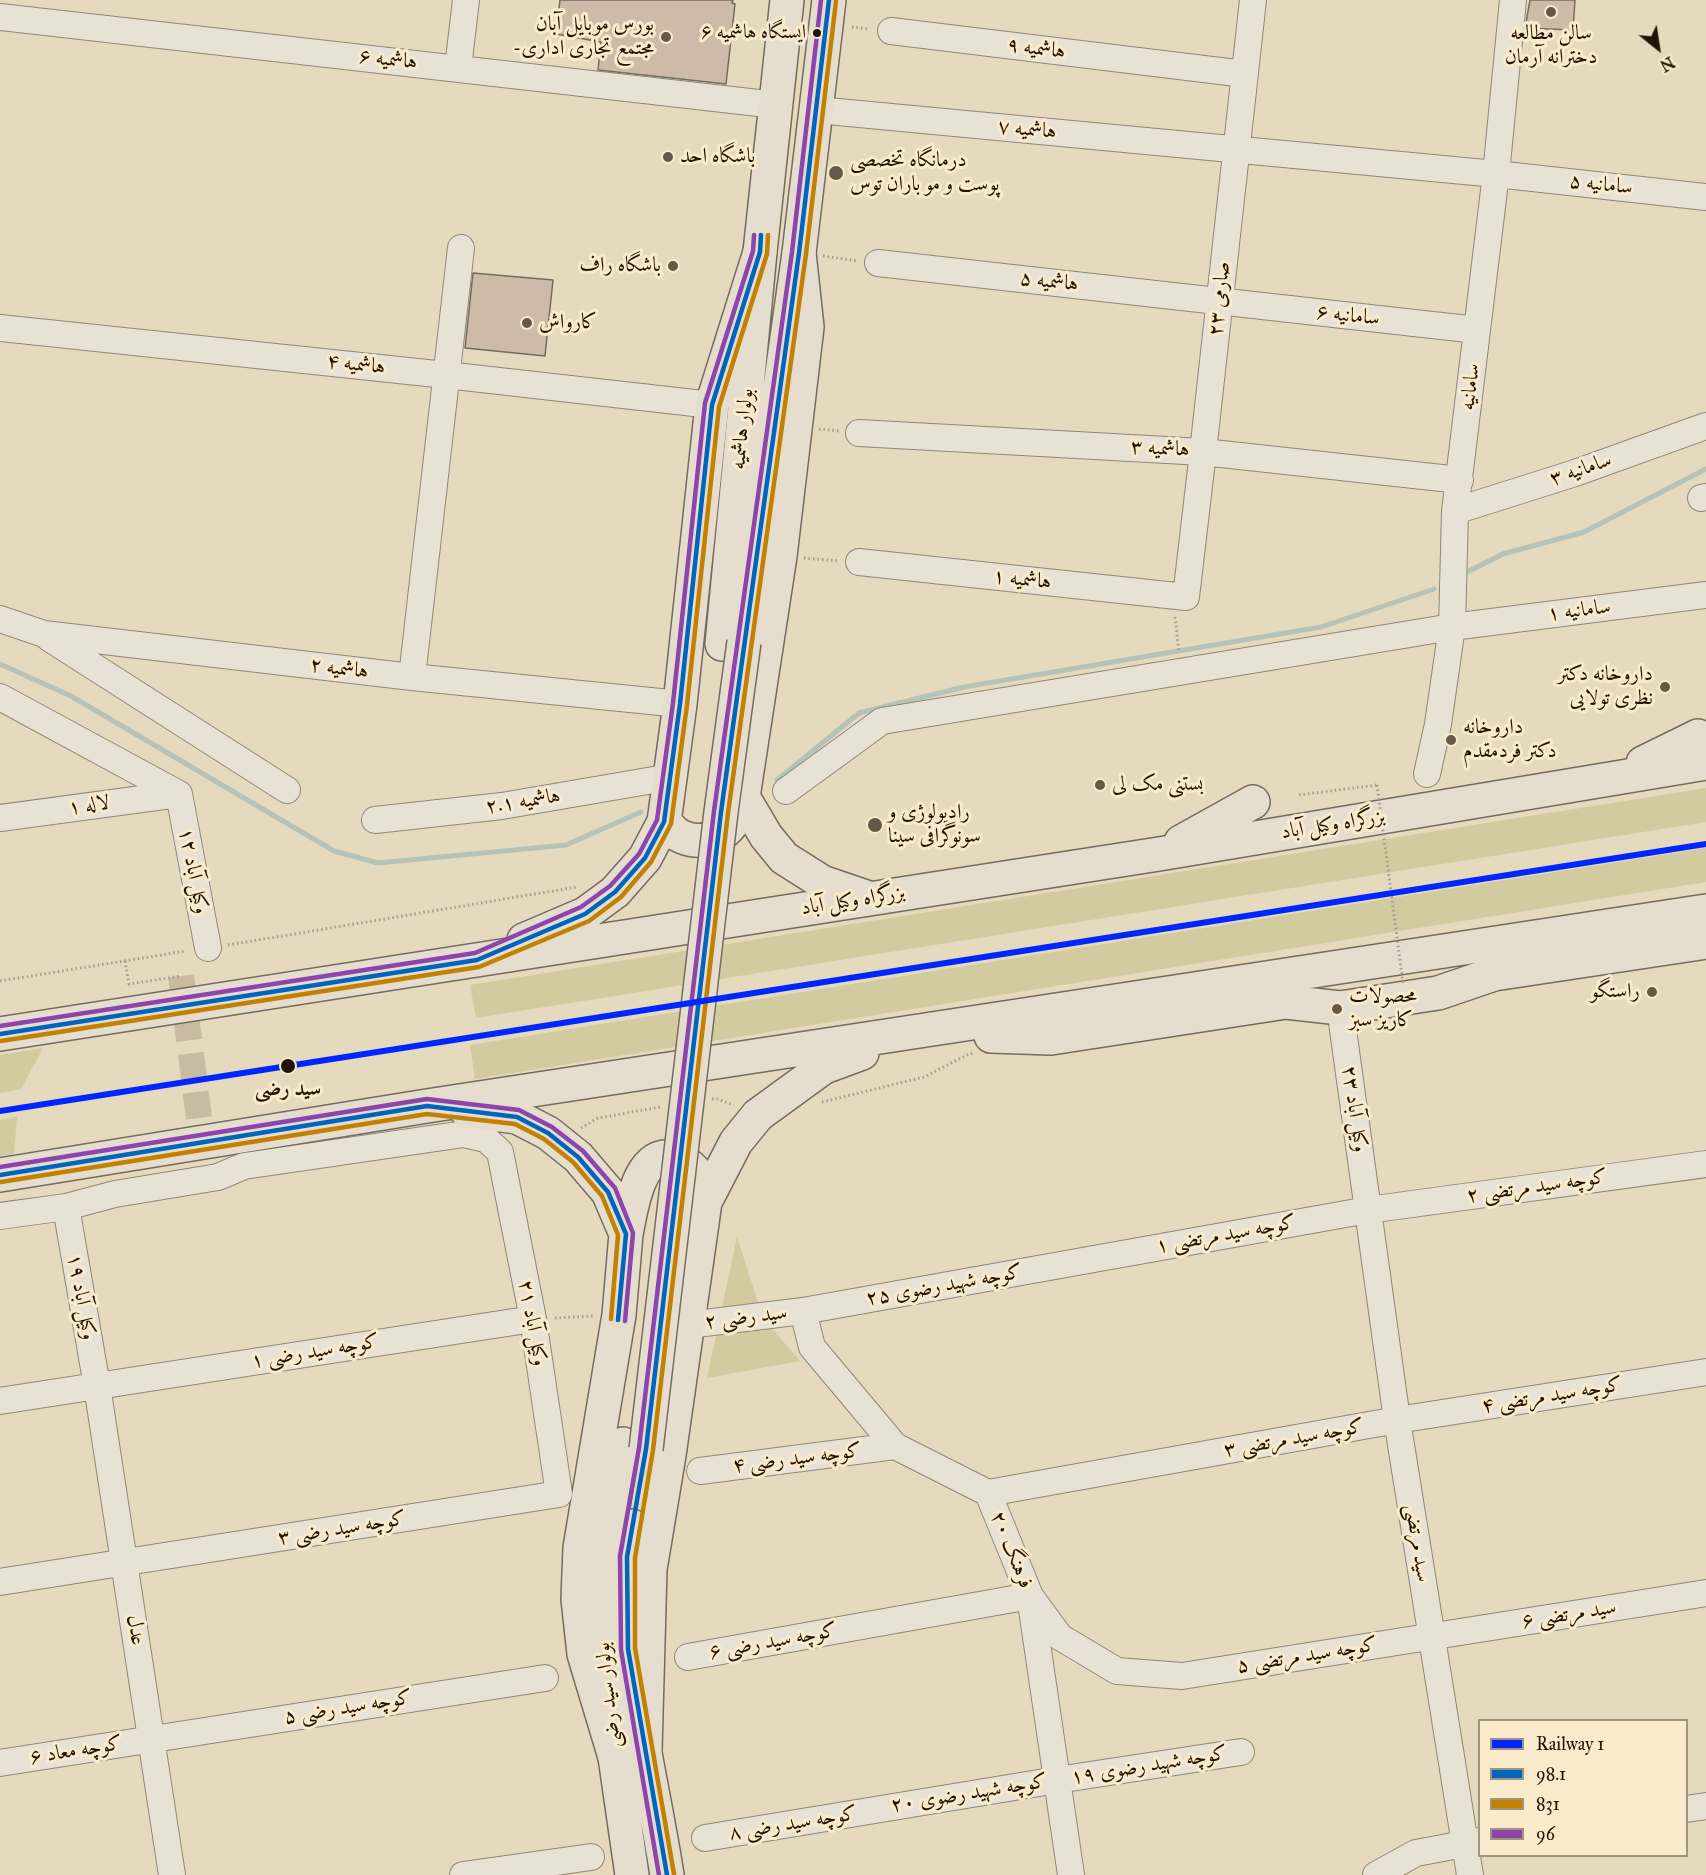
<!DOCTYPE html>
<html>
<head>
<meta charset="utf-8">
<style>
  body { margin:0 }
  #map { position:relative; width:1706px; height:1875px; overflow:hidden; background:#e5d9be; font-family:"IM FELL Great Primer",serif }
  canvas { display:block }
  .legend { position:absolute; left:1478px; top:1719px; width:210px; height:138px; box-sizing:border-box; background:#f8eaca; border:2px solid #a2947c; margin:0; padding:8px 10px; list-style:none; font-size:18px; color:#211306 }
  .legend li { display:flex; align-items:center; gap:12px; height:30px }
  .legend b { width:30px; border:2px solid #a2947c }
  .north { position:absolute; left:1628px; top:18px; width:60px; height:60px; -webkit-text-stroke:4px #f8eaca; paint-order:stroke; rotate:150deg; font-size:16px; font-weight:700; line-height:24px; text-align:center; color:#211306 }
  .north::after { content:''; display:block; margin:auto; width:21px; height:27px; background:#211306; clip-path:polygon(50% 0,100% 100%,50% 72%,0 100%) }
</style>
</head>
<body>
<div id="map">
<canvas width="1706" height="1875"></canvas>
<ul class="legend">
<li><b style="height:8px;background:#0026ff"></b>Railway 1</li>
<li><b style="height:8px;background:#0065bd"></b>98.1</li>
<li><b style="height:8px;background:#c28102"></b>831</li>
<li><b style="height:8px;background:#8e44ad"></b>96</li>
</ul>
<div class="north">N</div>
</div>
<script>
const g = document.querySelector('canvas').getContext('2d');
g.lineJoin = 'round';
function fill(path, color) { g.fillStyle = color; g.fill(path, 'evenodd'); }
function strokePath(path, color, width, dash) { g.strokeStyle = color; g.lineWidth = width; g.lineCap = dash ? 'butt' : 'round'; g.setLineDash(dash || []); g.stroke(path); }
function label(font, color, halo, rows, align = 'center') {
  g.font = font + ' "IM FELL Great Primer",Amiri,serif'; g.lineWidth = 6; g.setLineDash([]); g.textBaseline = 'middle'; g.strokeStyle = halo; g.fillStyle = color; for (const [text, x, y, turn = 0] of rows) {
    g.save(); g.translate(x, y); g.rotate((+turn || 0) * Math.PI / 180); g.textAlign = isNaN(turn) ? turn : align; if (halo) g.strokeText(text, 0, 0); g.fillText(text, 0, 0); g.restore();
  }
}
const green = new Path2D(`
  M1706 788V822L476 1018 470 985Z
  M1706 848V882L475 1079 470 1045Z
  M43 1048 21 1089 0 1093V1055Z
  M17 1117 14 1154 0 1156V1120Z
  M737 1237 763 1318 800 1361 707 1378Z`);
const stream = new Path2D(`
  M1461 575 1503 554 1584 532 1706 469
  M0 664 71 696 334 851 378 863 566 845 641 812
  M777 780 859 713 964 687 1321 627 1434 589`);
const building = new Path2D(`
  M560 0H733L732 3 735 4 726 84 598 70 601 42 556 34Z
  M1530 0H1575L1573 30 1525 28Z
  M473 273 553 280 545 356 465 348Z`);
const minorTunnel = new Path2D(`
  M181 976 204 1157`);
const path = new Path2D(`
  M852 27 870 29
  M823 256 858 261
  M819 429 839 431
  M804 558 839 561
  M1175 617 1179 652
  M1299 795 1377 785
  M228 945 577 887
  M125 961 129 984 181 976
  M0 981 186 951
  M712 1099H717L734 1105
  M822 1102 924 1077 969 1054 975 1053
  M581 1128 598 1118 661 1107
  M555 1318 593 1316`);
const minor = new Path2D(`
  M0 17 776 105
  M891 31 1245 74
  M458 68 466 0
  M817 110 1496 174 1706 197
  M878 263 1477 330
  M0 328 446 375 712 405
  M859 433 1203 452 1460 480
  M1701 498 1706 497
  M1455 511 1575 473 1706 426
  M859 562 1186 597 1203 452 1253 0
  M0 619 44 634 412 677 680 704
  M49 638 287 790
  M412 677 461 248
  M0 697 179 794
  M1427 774 1438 724 1452 627 1455 511 1496 174 1513 0
  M786 791 882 721 1452 627 1706 595
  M179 794 208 948
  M0 818 179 794
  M375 820 502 806 671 777
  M1340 1008 1397 1420 1470 1875
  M66 1207 97 1386 172 1875
  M0 1216 66 1207 115 1194 218 1177 244 1166 464 1134 486 1139 500 1152 533 1319 559 1494 0 1582
  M803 1311 812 1347 895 1446 988 1493 1030 1596 1071 1875
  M688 1325 803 1311 1368 1210 1706 1164
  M0 1401 533 1319
  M700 1471 895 1446
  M988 1493 1397 1420 1706 1372
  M688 1657 1030 1596 1060 1637 1117 1671 1182 1676 1706 1593
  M0 1763 545 1678
  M1686 1809 1706 1806
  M705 1838 1057 1780 1241 1752
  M463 1875 591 1857
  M1376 1875 1416 1853 1480 1841`);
const major = new Path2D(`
  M744 642 799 253 829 0
  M722 644 760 252 787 0
  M623 1444 605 1556 602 1648 615 1757 632 1875
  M632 1526C613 1639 650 1763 667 1875`);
const highway = new Path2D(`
  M799 253 807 327 780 556 743 797 766 836 784 858 822 882 866 897
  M1643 763 1698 736
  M664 822C667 825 671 829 674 832 695 848 726 840 736 816
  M1181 842 1253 802
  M524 940 585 914 615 892 645 858 664 822 680 704 712 405 760 252
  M0 1034 1159 854 1706 763
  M991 1036 1051 1038 1286 1002 1340 1008 1438 993 1494 974 1706 942
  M467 1111 517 1117 548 1133 578 1157 608 1192 626 1234 619 1315 580 1548 578 1599 584 1654 615 1757
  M0 1175 427 1106 1706 911
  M626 1234C631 1210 639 1145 676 1159 688 1163 694 1169 700 1179
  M645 1751 650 1569 669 1455 705 1202 736 1142 758 1115 824 1067 862 1053`);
const pathBridge = new Path2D(`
  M1377 785 1403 983`);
const majorBridge = new Path2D(`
  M646 1449 721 812 744 642`);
const bus1 = new Path2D(`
  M0 1034 477 960 585 914 615 892 645 858 664 822 680 704 712 405 760 252 761 235
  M0 1175 427 1106 517 1117 548 1133 578 1157 608 1192 626 1234 618 1320
  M667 1875 628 1649 627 1557 646 1449 721 812 799 253 829 0`);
const bus2 = new Path2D(`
  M1 1041 479 967 589 921 621 897 651 862 671 824 687 705 719 407 767 254 768 235
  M1 1182 427 1114 515 1124 544 1139 573 1162 602 1196 618 1235 611 1319
  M674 1874 635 1648V1558L653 1450 728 813 806 254 836 1`);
const bus3 = new Path2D(`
  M0 1026 475 953 581 907 610 886 639 854 657 820 673 703 705 403 753 251 754 235
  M0 1167 427 1099 519 1110 552 1127 583 1151 615 1188 633 1233 625 1321
  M659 1875 621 1650 620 1556 639 1448 714 811 792 252 821 0`);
const rail1 = new Path2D(`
  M0 1111 1706 844`);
const markers = [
  [1551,12,6,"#665846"],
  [817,33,5,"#211306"],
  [666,37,6,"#665846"],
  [668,157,6,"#665846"],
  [836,173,8,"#665846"],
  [673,266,6,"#665846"],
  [527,323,6,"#665846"],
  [1665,687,6,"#665846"],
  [1451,740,6,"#665846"],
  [1100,785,6,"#665846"],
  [875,825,8,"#665846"],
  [1652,992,6,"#665846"],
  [1337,1009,6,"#665846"],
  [288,1066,8,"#211306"]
];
const busNames = [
  ["ایستگاه هاشمیه ۶",806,33]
];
const poiNames = [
  ["بورس موبایل آبان",654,25,"right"],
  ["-مجتمع تجاری اداری",654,49,"right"],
  ["سالن مطالعه",1551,34,"center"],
  ["دخترانه آرمان",1551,58,"center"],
  ["باشگاه احد",680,157],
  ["درمانگاه تخصصی",850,161],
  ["پوست و مو باران توس",850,185],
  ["باشگاه راف",661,266,"right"],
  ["کارواش",539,323],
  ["داروخانه دکتر",1653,675,"right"],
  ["نظری تولایی",1653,699,"right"],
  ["داروخانه",1463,728],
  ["دكتر فردمقدم",1463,752],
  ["بستنی مک لی",1112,785],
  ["رادیولوژی و",888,813],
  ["سونوگرافی سینا",888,837],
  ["راستگو",1640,992,"right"],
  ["محصولات",1349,997],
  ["کاریز سبز",1349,1021]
];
const streetNames = [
  ["هاشمیه ۹",1036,49,7],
  ["هاشمیه ۶",388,60,6],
  ["هاشمیه ۷",1027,130,5],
  ["سامانیه ۵",1601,185,6],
  ["هاشمیه ۵",1049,282,6],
  ["صارمی ۲۳",1220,299,-84],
  ["سامانیه ۶",1348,316,6],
  ["هاشمیه ۴",356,365,6],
  ["سامانیه",1471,387,-83],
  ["بولوار هاشمیه",743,429,-84],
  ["هاشمیه ۳",1160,449,3],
  ["سامانیه ۳",1581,470,-19],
  ["هاشمیه ۱",1022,580,6],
  ["سامانیه ۱",1579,611,-7],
  ["هاشمیه ۲",339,669,7],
  ["هاشمیه ۲.۱",523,802,-9],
  ["لاله ۱",89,806,-8],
  ["بزرگراه وکیل آباد",1333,825,-9],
  ["۱۲ وکیل آباد",193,871,79],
  ["بزرگراه وکیل آباد",853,901,-9],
  ["۲۳ وکیل آباد",1354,1109,82],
  ["کوچه سید مرتضی ۲",1537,1187,-8],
  ["کوچه سید مرتضی ۱",1226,1235,-10],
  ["کوچه شهید رضوی ۲۵",944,1286,-10],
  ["۱۹ وکیل آباد",81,1297,80],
  ["سید رضی ۲",746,1318,-7],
  ["۲۱ وکیل آباد",532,1323,80],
  ["کوچه سید رضی ۱",315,1352,-9],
  ["کوچه سید مرتضی ۴",1552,1396,-9],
  ["کوچه سید مرتضی ۳",1294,1439,-10],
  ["کوچه سید رضی ۴",797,1459,-7],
  ["کوچه سید رضی ۳",342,1529,-9],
  ["سید مرتضی",1417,1543,81],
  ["فرهنگ ۲۰",1011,1550,68],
  ["سید مرتضی ۶",1569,1615,-9],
  ["عدل",135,1630,81],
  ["کوچه سید رضی ۶",773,1642,-10],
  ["کوچه سید مرتضی ۵",1307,1656,-9],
  ["بولوار سید رضی",609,1695,-96],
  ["کوچه سید رضی ۵",348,1708,-9],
  ["کوچه معاد ۶",76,1751,-9],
  ["کوچه شهید رضوی ۱۹",1149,1766,-9],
  ["کوچه شهید رضوی ۲۰",969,1794,-9],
  ["کوچه سید رضی ۸",793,1824,-9]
];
const stopNames = [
  ["سید رضی",288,1090]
];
fill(green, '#d2cb9f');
strokePath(stream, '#b5c3b8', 5);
fill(building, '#cdbba8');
strokePath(building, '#746c5e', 1.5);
strokePath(minorTunnel, '#c8bba2', 26, [26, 13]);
strokePath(minor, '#908776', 28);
strokePath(major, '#746c5e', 36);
strokePath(highway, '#746c5e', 36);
strokePath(path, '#a29c90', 3, [1.5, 3]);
strokePath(minor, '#e8e2d5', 26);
strokePath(major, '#e5dece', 33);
strokePath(highway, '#e5dece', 33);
strokePath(majorBridge, '#746c5e', 36, []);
strokePath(pathBridge, '#a29c90', 3, [1.5, 3]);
strokePath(majorBridge, '#e5dece', 33);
strokePath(bus1, '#0065bd', 4.5);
strokePath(bus2, '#c28102', 4.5);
strokePath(bus3, '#8e44ad', 4.5);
strokePath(rail1, '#0026ff', 6);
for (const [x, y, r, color] of markers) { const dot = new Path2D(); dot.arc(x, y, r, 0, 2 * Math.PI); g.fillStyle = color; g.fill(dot); strokePath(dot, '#f8eaca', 2); }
label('20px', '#211306', '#f8eaca', busNames, 'right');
label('21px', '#211306', '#f8eaca', poiNames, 'left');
label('21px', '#211306', '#f8eaca', streetNames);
label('bold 21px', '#211306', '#f8eaca', stopNames);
</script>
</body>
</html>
